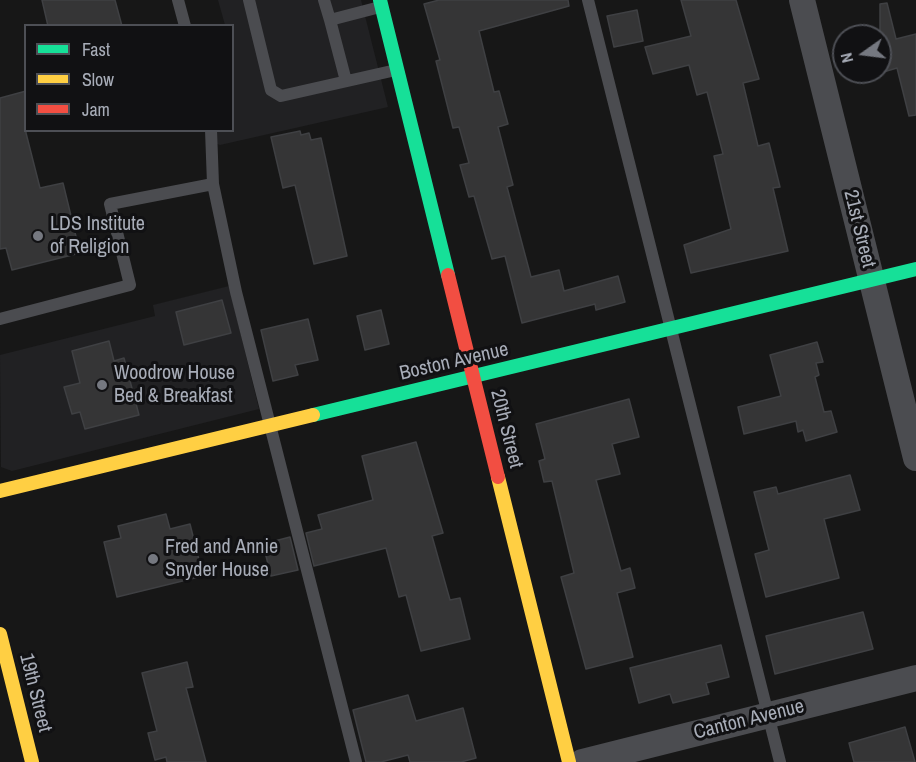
<!DOCTYPE html>
<html>
<head>
<meta charset="utf-8">
<style>
  body { margin:0 }
  #map { position:relative; width:916px; height:762px; overflow:hidden; background:#171717; font-family:"Archivo Narrow",sans-serif }
  canvas { display:block }
  .legend { position:absolute; left:24px; top:24px; width:210px; height:108px; box-sizing:border-box; background:#111113; border:2px solid #4d4f55; margin:0; padding:8px 10px; list-style:none; font-size:18px; color:#a8adb8 }
  .legend li { display:flex; align-items:center; gap:12px; height:30px }
  .legend b { width:30px; border:2px solid #4d4f55 }
  .north { position:absolute; left:832px; top:24px; width:60px; height:60px; box-sizing:border-box; background:#111113; border:2px solid #4d4f55; border-radius:50%; rotate:256deg; font-size:16px; font-weight:700; line-height:24px; text-align:center; color:#a8adb8 }
  .north::after { content:''; display:block; margin:auto; width:21px; height:27px; background:#757880; clip-path:polygon(50% 0,100% 100%,50% 72%,0 100%) }
</style>
</head>
<body>
<div id="map">
<canvas width="916" height="762"></canvas>
<ul class="legend">
<li><b style="height:8px;background:#16e098"></b>Fast</li>
<li><b style="height:8px;background:#ffcf43"></b>Slow</li>
<li><b style="height:8px;background:#f24e42"></b>Jam</li>
</ul>
<div class="north">N</div>
</div>
<script>
const g = document.querySelector('canvas').getContext('2d');
g.lineJoin = 'round';
function fill(path, color) { g.fillStyle = color; g.fill(path, 'evenodd'); }
function strokePath(path, color, width, dash) { g.strokeStyle = color; g.lineWidth = width; g.lineCap = dash ? 'butt' : 'round'; g.setLineDash(dash || []); g.stroke(path); }
function label(font, color, halo, rows, align = 'center') {
  g.font = font + ' "Archivo Narrow",sans-serif'; g.lineWidth = 6; g.setLineDash([]); g.textBaseline = 'middle'; g.strokeStyle = halo; g.fillStyle = color; for (const [text, x, y, turn = 0] of rows) {
    g.save(); g.translate(x, y); g.rotate((+turn || 0) * Math.PI / 180); g.textAlign = isNaN(turn) ? turn : align; if (halo) g.strokeText(text, 0, 0); g.fillText(text, 0, 0); g.restore();
  }
}
const built = new Path2D(`
  M218 0H361L388 107 220 145 207 140 205 131 232 130V26L225 25Z
  M229 286 259 409 12 471 1 467 0 355 155 316 153 305Z`);
const building = new Path2D(`
  M42 0H115L122 26H48Z
  M439 0H568L569 6 479 31 494 92 499 91 508 124 498 127 513 185 507 187 531 277 559 270 564 291 618 276 625 302 596 310 595 304 522 323 505 256 492 259 474 196 469 197 460 165 469 163 459 127 453 128 436 61 440 60 424 4Z
  M681 0H736L759 79 743 83 758 146 769 143 780 187 773 188 788 251 691 273 684 245 731 229 714 156 723 154 707 92 697 95 689 65 653 74 645 47 691 36Z
  M887 3 896 39 916 34V115L909 116 897 68 880 73V4Z
  M637 10 643 41 614 47 607 16Z
  M26 91V133L40 188 63 183 80 253 12 270 6 248 0 249V98Z
  M300 131 301 135 309 133 311 140 321 138 347 256 314 264 295 185 283 188 271 137Z
  M222 300 231 333 184 345 176 312Z
  M381 310 389 344 365 350 357 316Z
  M308 319 318 360 295 365 298 375 273 381 261 330Z
  M109 341 114 361 124 358 139 415 85 429 80 412 72 414 64 387 80 383 72 351Z
  M817 342 823 362 816 363 819 375 815 377 824 412 831 411 837 432 806 441 803 430 798 432 796 421 744 434 738 407 781 396 770 355Z
  M629 399 639 437 612 444 620 474 596 480 621 571 630 568 635 588 617 593 633 657 586 669 561 577 574 573 552 481 544 482 539 461 545 459 536 424Z
  M416 442 443 533 432 536 450 600 460 598 470 639 421 651 406 595 399 597 386 548 314 566 306 533 322 529 318 515 373 500 362 456Z
  M850 475 860 510 824 519 839 578 766 597 755 554 769 550 754 492 776 487 778 494Z
  M166 514 170 529 190 524 203 576 117 597 104 542 121 538 118 526Z
  M290 537 298 570 271 576 263 544Z
  M863 612 873 649 775 674 766 636Z
  M721 645 729 677 706 683 709 694 673 703 670 694 639 703 630 668Z
  M187 662 193 687 186 688 206 762H167L166 757 155 760 148 733 157 731 142 673Z
  M408 695 416 721 463 708 476 758 461 762H410L408 755 381 762H366L353 710Z
  M905 727 915 762H854L849 743Z`);
const lane = new Path2D(`
  M178 0 185 26
  M249 0 271 90 281 96 396 70
  M324 0 330 20 380 7
  M588 0 780 762
  M330 20 346 81
  M211 130 213 184 236 292 356 762
  M0 319 130 285 110 204 213 184`);
const street = new Path2D(`
  M802 0 916 458
  M582 762 916 678`);
const fast = new Path2D(`
  M380 0 448 275
  M313 415 916 269`);
const slow = new Path2D(`
  M498 477 569 762
  M0 491 313 415
  M0 634 32 762`);
const jam = new Path2D(`
  M448 275 498 477`);
const markers = [
  [38,236,6,"#757880"],
  [102,385,6,"#757880"],
  [153,559,6,"#757880"]
];
const poiNames = [
  ["LDS Institute",50,225],
  ["of Religion",50,248],
  ["Woodrow House",114,374],
  ["Bed & Breakfast",114,397],
  ["Fred and Annie",165,548],
  ["Snyder House",165,571]
];
const streetNames = [
  ["21st Street",859,229,76],
  ["Boston Avenue",454,362,-13],
  ["20th Street",506,429,76],
  ["19th Street",35,693,76],
  ["Canton Avenue",749,720,-14]
];
fill(built, '#212123');
fill(building, '#353536');
strokePath(building, '#3f4043', 1.5);
strokePath(lane, '#4b4c50', 12);
strokePath(street, '#4b4c50', 26);
strokePath(fast, '#16e098', 14);
strokePath(slow, '#ffcf43', 14);
strokePath(jam, '#f24e42', 14);
for (const [x, y, r, color] of markers) { const dot = new Path2D(); dot.arc(x, y, r, 0, 2 * Math.PI); g.fillStyle = color; g.fill(dot); strokePath(dot, '#111113', 2); }
label('20px', '#a8adb8', '#111113', poiNames, 'left');
label('20px', '#a8adb8', '#111113', streetNames);
</script>
</body>
</html>
